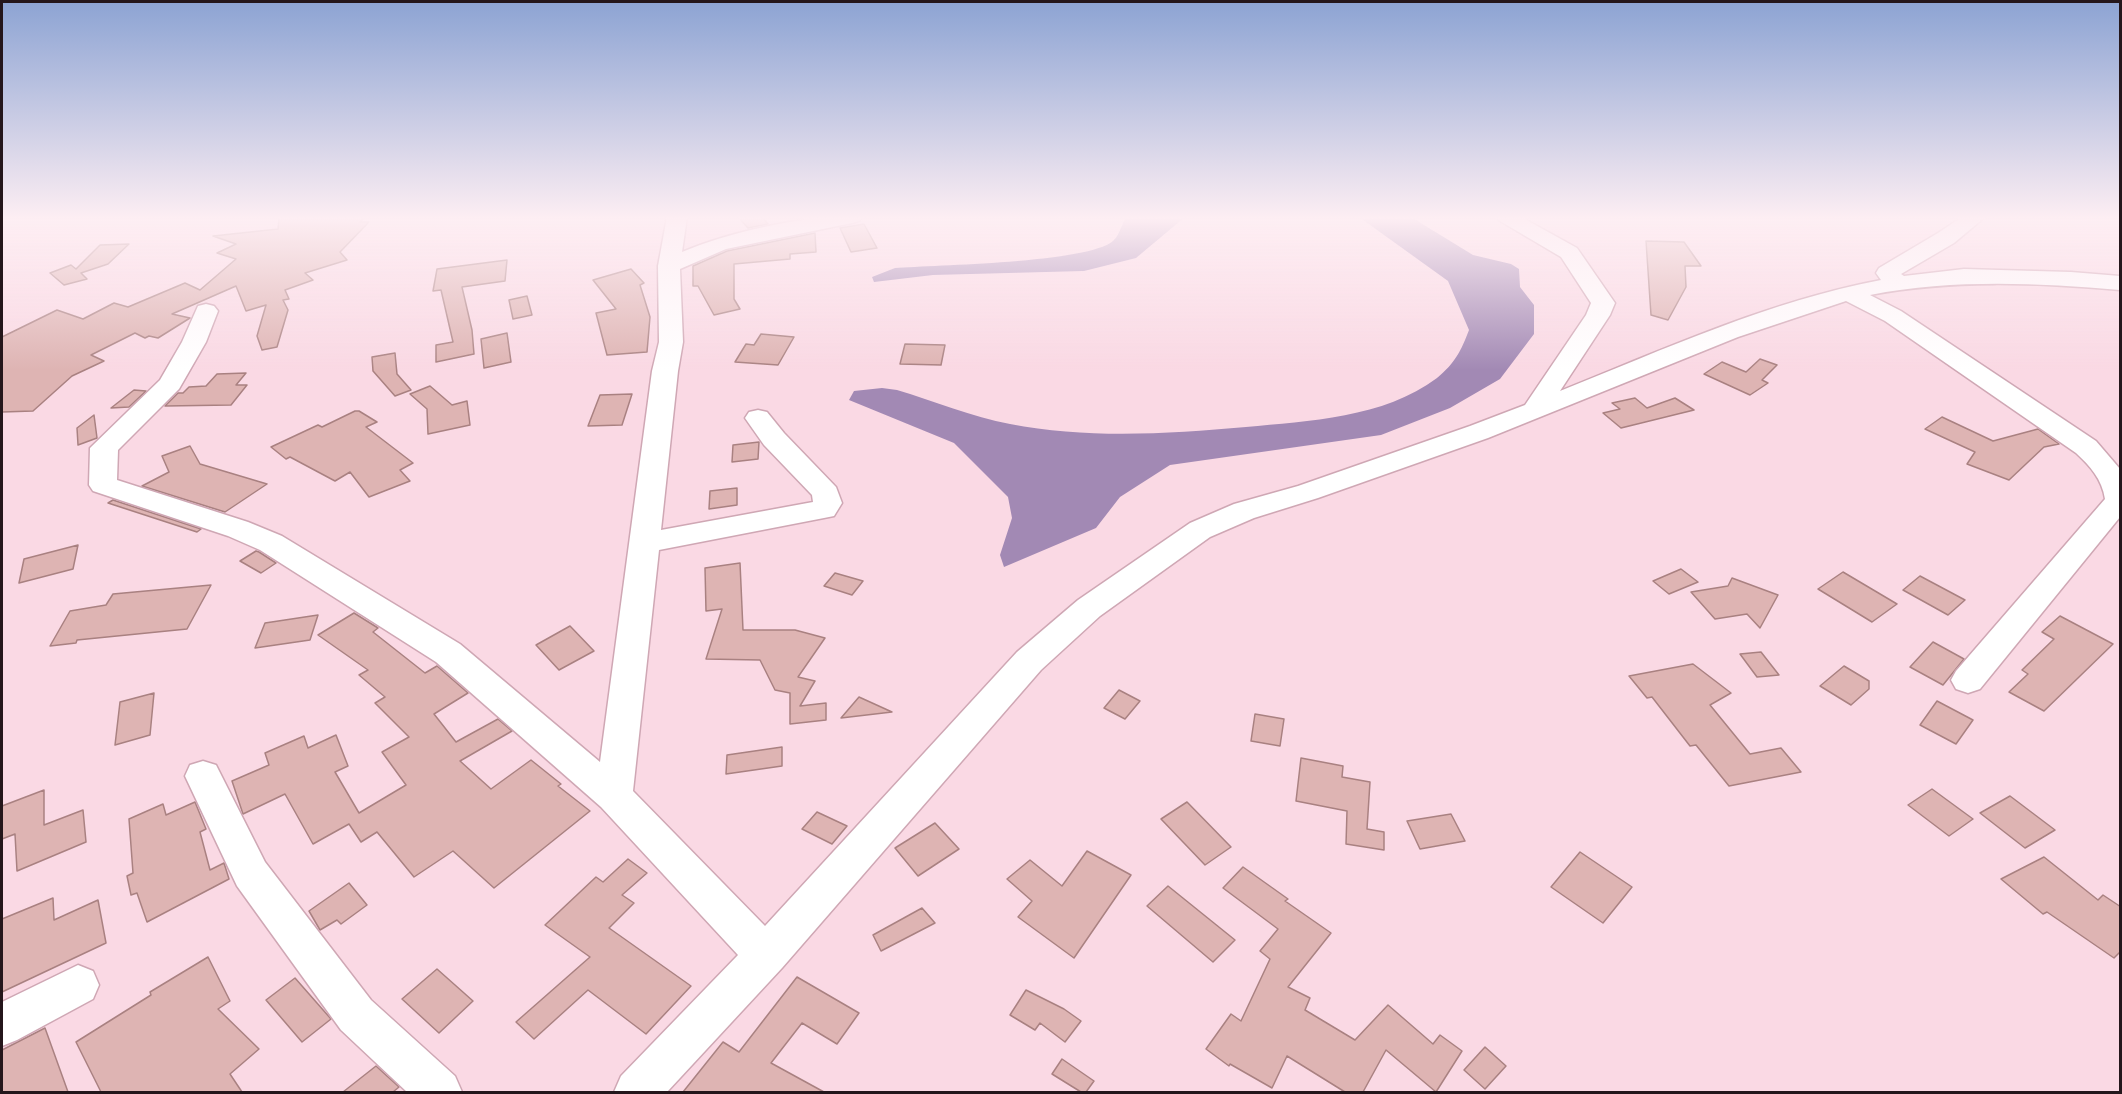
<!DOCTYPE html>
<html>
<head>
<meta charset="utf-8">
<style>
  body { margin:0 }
  #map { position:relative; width:2122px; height:1094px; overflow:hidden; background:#fad9e4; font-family:"Roboto Condensed",sans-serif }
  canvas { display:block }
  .frame { position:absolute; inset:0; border:3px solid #24161b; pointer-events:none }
</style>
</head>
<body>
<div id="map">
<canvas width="2122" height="1094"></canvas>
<div class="frame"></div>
</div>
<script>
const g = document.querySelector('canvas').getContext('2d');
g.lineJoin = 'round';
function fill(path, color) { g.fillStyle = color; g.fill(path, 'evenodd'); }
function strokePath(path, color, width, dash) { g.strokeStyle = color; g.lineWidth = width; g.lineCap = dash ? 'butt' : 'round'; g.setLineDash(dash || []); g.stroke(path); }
const water = new Path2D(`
  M1126 217H1185L1136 258 1084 271 933 275 874 282 872 277 895 268C935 265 1087 263 1113 241 1119 236 1122 224 1126 217Z
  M1359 217H1411L1473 255 1511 264 1519 269 1520 287 1534 305V334L1500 379 1450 408 1381 435 1170 465 1120 497 1096 528 1004 567 1000 555 1012 518 1008 497 954 443 849 400 854 391 882 388 897 390C934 401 972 417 1010 424 1087 439 1168 434 1246 427 1308 421 1384 418 1437 378 1455 363 1461 351 1469 330L1448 281Z`);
const building = new Path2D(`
  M279 217H365L360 222H369L340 252 347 260 305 273 313 280 285 290 289 299 283 300 288 310 277 347 262 350 257 336 266 305 246 311 236 286 172 314 190 318 158 338 149 336 145 338 135 333 91 355 104 361 72 376 33 411 2 412V337L57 310 83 319 114 303 128 307 185 283 200 290 236 259 217 253 236 244 213 236 278 229Z
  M738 217H762L768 224 748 228Z
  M864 224 877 248 851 252 840 228Z
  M815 233 816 252 790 254V259L734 264V299L740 309 714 315 698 286H693V266L727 251Z
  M1646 241 1684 242 1701 266H1685L1686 287 1668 320 1651 315Z
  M129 244 108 264 81 273 87 279 64 285 50 273 71 265 76 269 100 245Z
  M507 260 505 281 462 287 472 330 474 354 436 362V345L453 342 441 290 433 291 437 269Z
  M631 269 644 283 640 285 650 317 647 352 607 355 596 313 616 309 593 280Z
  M527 296 532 315 513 319 509 300Z
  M507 333 511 362 484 368 481 339Z
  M761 334 794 337 778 365 735 362 746 344 754 345Z
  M905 344 945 345 941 365 900 364Z
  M395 353 397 374 411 390 395 396 373 371 372 357Z
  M1760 359 1777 365 1762 380 1768 383 1750 395 1704 374 1722 362 1746 372Z
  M246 373 236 385H247L231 405 165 406 178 393H183L189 387 206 386 217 374Z
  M430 386 452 405 467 401 470 425 428 434 427 409 410 394Z
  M134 390 146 391 129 407 111 408Z
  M632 394 622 425 588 426 600 395Z
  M1635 398 1647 408 1675 398 1694 410 1621 428 1603 413 1620 409 1612 403Z
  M355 411H359L377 422 366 427 413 463 400 470 410 481 369 497 350 472 335 481 290 457 286 459 271 447 318 425 322 427Z
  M94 415 97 438 78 445 77 428Z
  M1942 417 1993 441 2038 429 2059 444 2044 447 2009 480 1967 464 1975 452 1925 429Z
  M759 442 758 459 732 462 733 445Z
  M190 446 200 464 267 484 225 512 142 486 169 472 162 456Z
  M737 488V505L709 509 710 491Z
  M113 500 201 529 197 532 108 503Z
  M78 545 73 569 19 583 24 559Z
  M256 551 259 552 276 563 261 573 240 561Z
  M740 563 743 630H795L825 638 798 677 815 681 800 706 826 703V720L790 724V693L775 690 760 660 706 659 722 609 706 611 705 568Z
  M1681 569 1698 582 1669 594 1653 581Z
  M1843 572 1897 604 1872 622 1818 589Z
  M835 573 863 581 852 595 824 586Z
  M1920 576 1965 600 1948 615 1903 590Z
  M1732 578 1778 595 1760 628 1747 614 1715 619 1691 592 1728 586Z
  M211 585 187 629 77 640 76 643 50 646 70 611 106 605 113 594Z
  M354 613 378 628 373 632 425 673 437 666 468 693 434 714 456 742 498 719 512 731 460 761 491 789 531 760 561 784 558 786 590 811 494 888 453 851 414 877 377 832 361 842 349 824 313 844 285 794 243 814 232 781 269 765 265 753 304 736 308 748 336 735 348 766 335 772 359 813 406 785 382 752 409 737 375 703 385 697 359 675 368 670 318 635Z
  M318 615 310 640 255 648 265 623Z
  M2060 616 2113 644 2044 711 2009 692 2028 674 2022 670 2054 639 2042 632Z
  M570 626 594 651 559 670 536 645Z
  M1933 642 1964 659 1943 685 1910 667Z
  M1761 652 1779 675 1757 677 1740 654Z
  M1693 664 1731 693 1710 705 1750 754 1781 748 1801 772 1729 786 1696 745 1690 746 1652 697 1647 698 1629 676Z
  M1844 666 1869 681V689L1851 705 1820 686Z
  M1119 690 1140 701 1125 719 1104 708Z
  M154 693 150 735 115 745 120 702Z
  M859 697 892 712 841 718Z
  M1937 701 1973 720 1956 744 1920 725Z
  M1255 714 1284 719 1280 746 1251 741Z
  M782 747V766L726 774 727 755Z
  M1301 758 1343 766 1342 777 1370 782 1367 829 1384 832V850L1346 844 1347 811 1296 801Z
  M1932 789 1973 819 1949 836 1908 805Z
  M44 790V825L83 810 86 842 17 871 15 834 2 839V806Z
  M2010 796 2055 830 2025 848 1980 813Z
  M195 802 206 829 200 832 210 870 224 863 229 879 147 922 137 893 131 895 127 876 133 873 129 819 163 804 166 815Z
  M1187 802 1231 847 1205 865 1161 819Z
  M817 812 847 826 832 844 802 829Z
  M1451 814 1465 841 1420 849 1407 821Z
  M935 823 959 849 918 876 895 848Z
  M1087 851 1131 875 1074 958 1018 917 1032 901 1007 879 1030 860 1062 886Z
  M1580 852 1632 887 1603 923 1551 887Z
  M2044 857 2098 900 2103 895 2121 907V951L2114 958 2047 912 2043 914 2001 879Z
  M628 859 647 873 622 895 634 903 609 928 691 986 646 1034 588 990 534 1039 516 1022 590 957 545 925 596 877 603 882Z
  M1243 867 1288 899 1285 901 1331 933 1288 987 1310 998 1305 1010 1355 1040 1388 1005 1433 1044 1440 1035 1462 1051 1436 1092 1386 1050 1363 1092H1345L1287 1056 1272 1088 1230 1064 1229 1066 1206 1049 1231 1014 1241 1021 1270 959 1260 951 1278 929 1223 888Z
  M349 883 367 905 341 924 337 920 320 930 309 911Z
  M1168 886 1235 940 1213 962 1147 906Z
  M53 898 54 920 98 900 106 943 2 992V919Z
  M922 908 935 923 881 951 873 935Z
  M208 957 230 1001 218 1009 259 1049 230 1074 242 1092H101L76 1042 151 995 150 992Z
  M437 969 473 1001 439 1033 402 999Z
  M797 977 859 1013 837 1044 802 1023 771 1063 824 1092H683L723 1042 739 1052Z
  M295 978 331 1019 302 1042 266 1000Z
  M1026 990 1064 1009 1081 1021 1065 1042 1040 1023 1035 1030 1010 1015Z
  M45 1028 68 1092H2V1050Z
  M1485 1047 1506 1066 1485 1089 1464 1070Z
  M1062 1059 1094 1081 1086 1092H1081L1052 1074Z
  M376 1066 399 1087 393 1092H343Z`);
const minor = new Path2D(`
  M667 217H687L682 252C729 232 812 213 862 217L859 221 852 223 726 249 680 269 683 342 678 371 661 530 813 502 812 495 764 445 745 418 749 412 758 410 767 412 784 433 836 487 842 503 834 516 824 518 659 550 633 791 765 926 1017 652 1078 600 1190 523 1234 504 1298 486 1470 426 1525 405 1586 315 1591 303 1561 257 1500 221 1497 217H1521L1577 248 1615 303 1610 315 1560 391C1665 349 1770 301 1881 280L1876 273 1879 268 1938 233 1962 217H1985L1954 243 1901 274 1904 276 1964 269 2071 272 2120 276V290C2036 283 1953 279 1870 295L1901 311 2096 441 2120 469V517L1980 689 1968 693 1956 689 1951 680 1956 671 2105 499C2102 479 2090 466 2076 453L1885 321 1846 301 1738 337 1488 438 1318 498 1254 518 1210 537 1100 616 1041 670 782 968 667 1092H614L621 1076 738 955 601 807 436 662 260 550 228 536 93 491 89 485 90 448 160 380 182 342 198 306 206 304 214 306 218 311 206 342 179 389 118 450 117 480 248 522 282 536 460 644 600 762 652 371 659 342 658 266Z
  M203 761 216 765 265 862 371 1000 455 1076 462 1092H407L341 1030 237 886 185 776 190 765Z
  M78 965 93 971 99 985 93 999 17 1040 2 1046V1002Z`);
fill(water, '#a289b4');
fill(building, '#deb4b3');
strokePath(building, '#a98181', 1.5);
strokePath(minor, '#cfa7b4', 3);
fill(minor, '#fff');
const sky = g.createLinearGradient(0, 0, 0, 370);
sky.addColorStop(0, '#8ca3d3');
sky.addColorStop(0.59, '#fdeef3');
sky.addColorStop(1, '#fdeef300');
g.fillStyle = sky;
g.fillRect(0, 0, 2122, 370);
</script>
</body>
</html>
